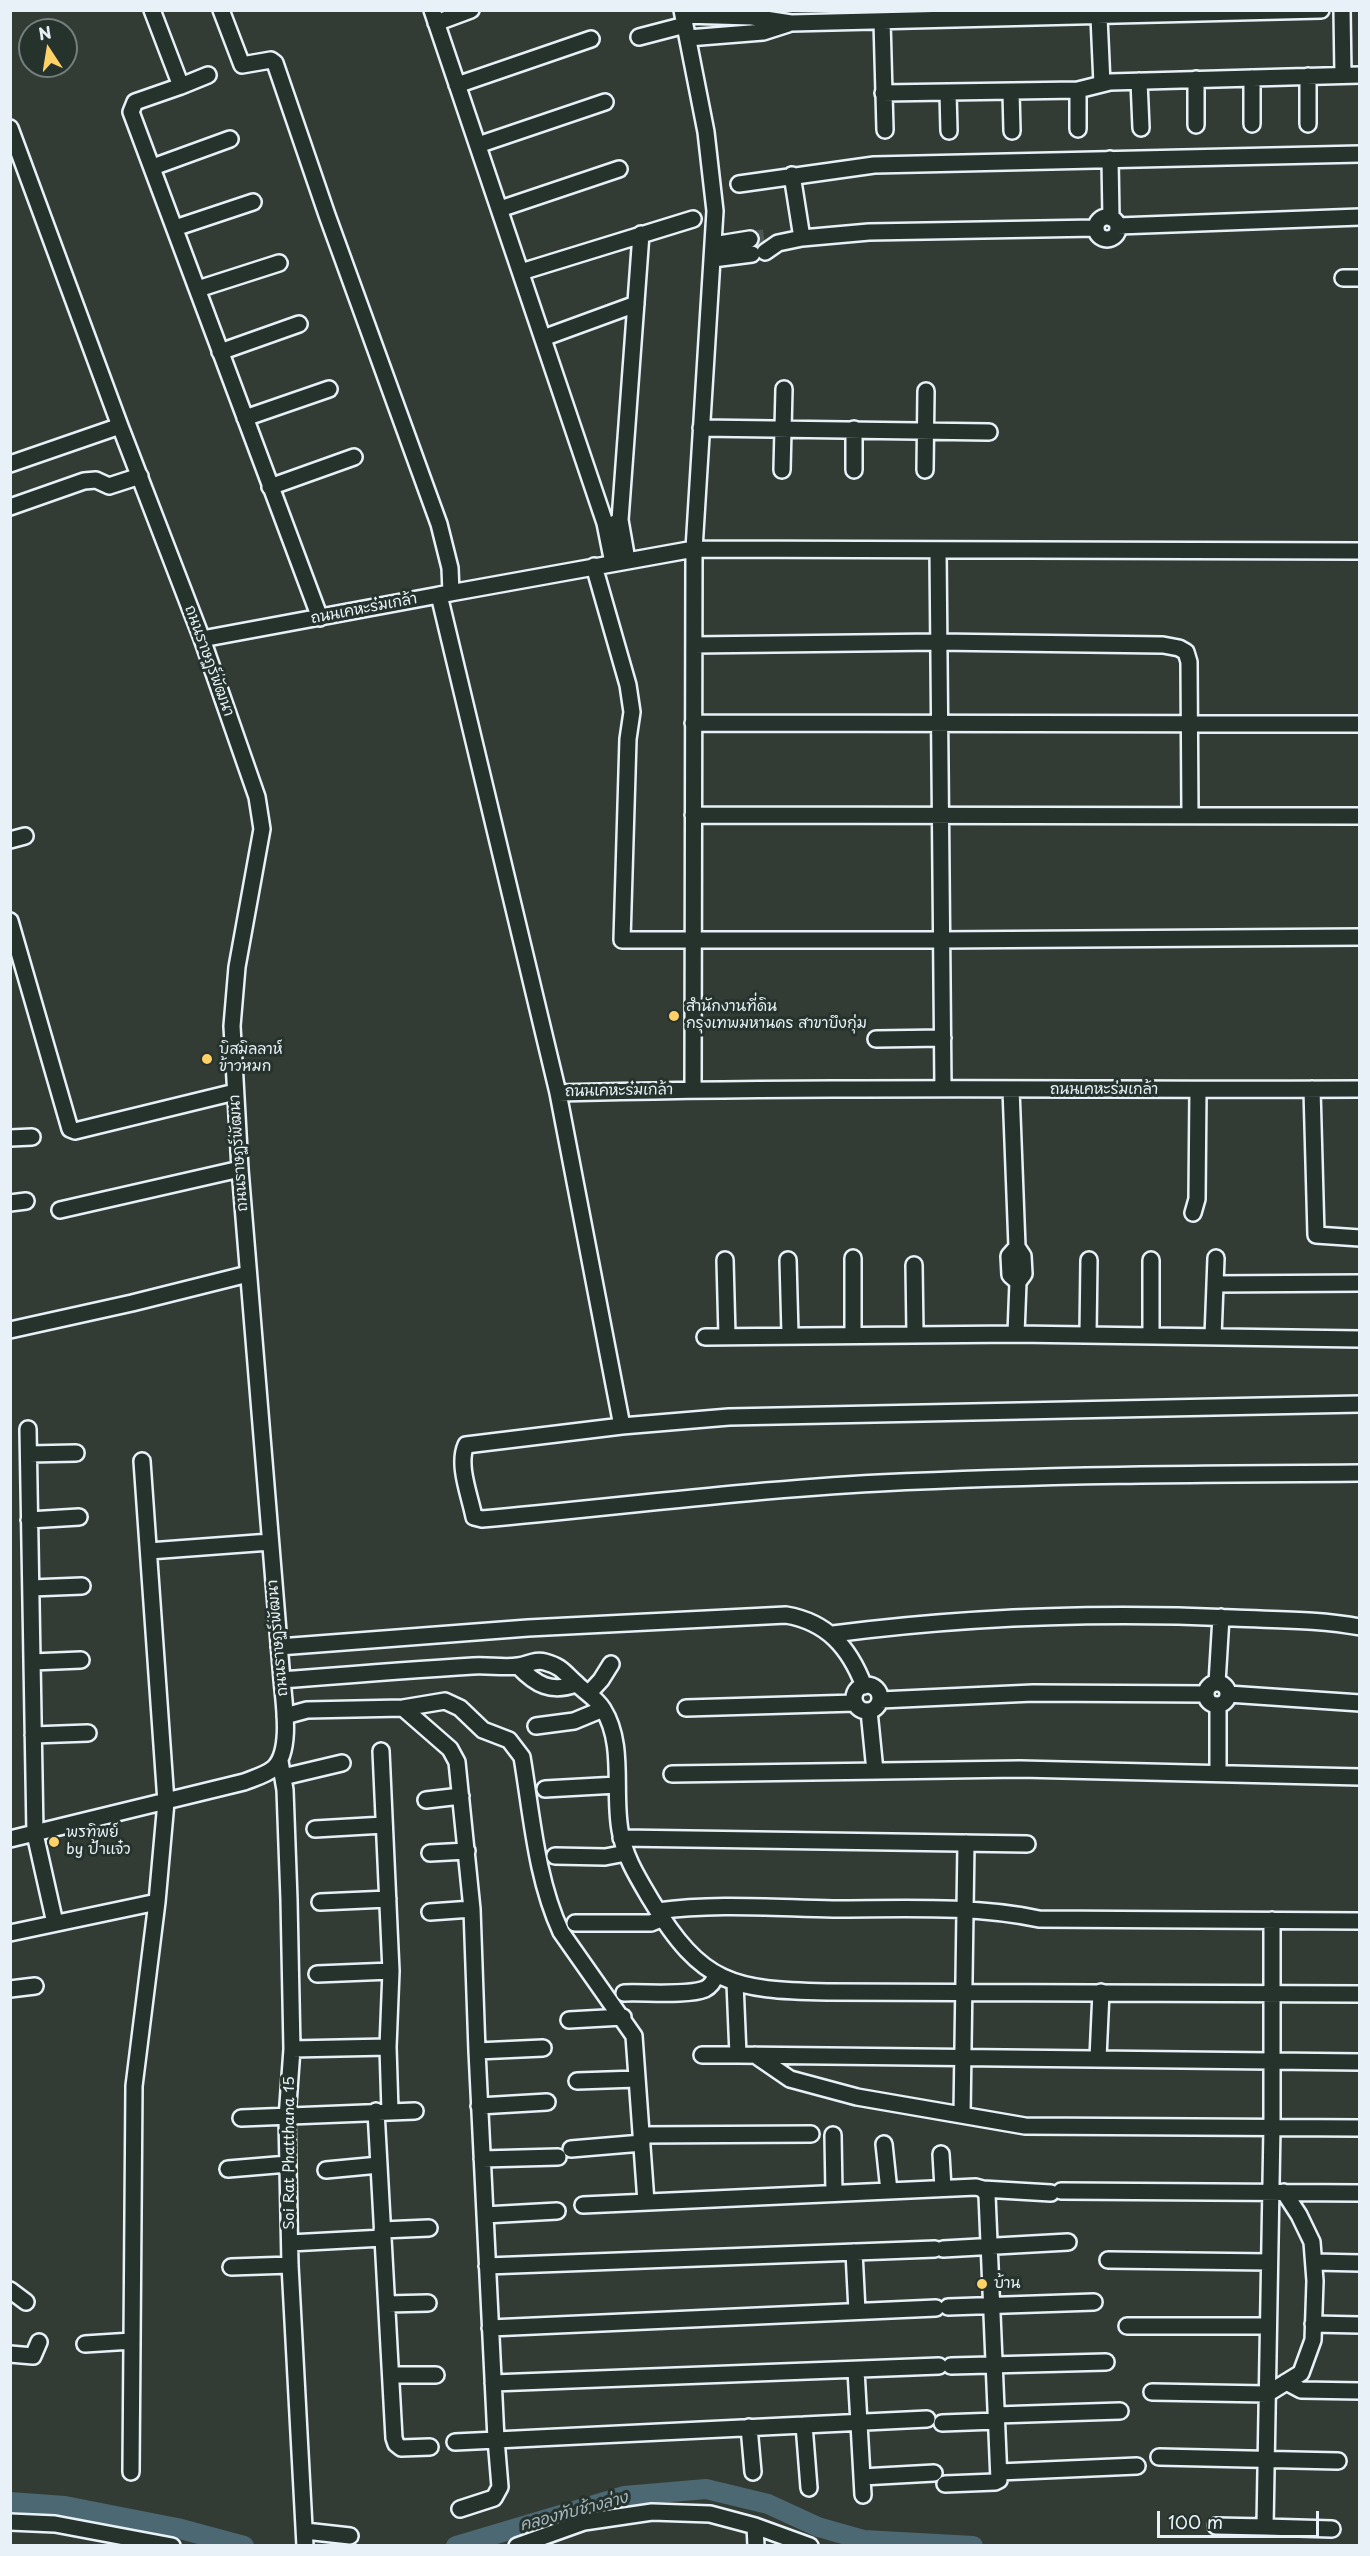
<!DOCTYPE html>
<html>
<head>
<meta charset="utf-8">
<style>
  body { margin:0 }
  #map { position:relative; width:1370px; height:2556px; overflow:hidden; background:#333c34; font-family:"Playpen Sans",sans-serif }
  canvas { display:block }
  .frame { position:absolute; inset:0; border:12px solid #e8f1f8; pointer-events:none }
  .north { position:absolute; left:18px; top:18px; width:60px; height:60px; box-sizing:border-box; background:#26332d; border:2px solid #747f7e; border-radius:50%; rotate:348deg; font-size:16px; font-weight:700; line-height:24px; text-align:center; color:#e8f1f8 }
  .north::after { content:''; display:block; margin:auto; width:21px; height:27px; background:#ffd166; clip-path:polygon(50% 0,100% 100%,50% 72%,0 100%) }
  .scale { position:absolute; left:1157px; top:2511px; width:162px; height:27px; box-sizing:border-box; border:3px solid #e8f1f8; border-top:0; padding-left:8px; font-size:18px; line-height:21px; white-space:nowrap; color:#e8f1f8; -webkit-text-stroke:4px #26332d; paint-order:stroke }
</style>
</head>
<body>
<div id="map">
<canvas width="1370" height="2556"></canvas>
<div class="frame"></div>
<div class="north">N</div>
<div class="scale">100 m</div>
</div>
<script>
const g = document.querySelector('canvas').getContext('2d');
g.lineJoin = 'round';
function strokePath(path, color, width, dash) { g.strokeStyle = color; g.lineWidth = width; g.lineCap = dash ? 'butt' : 'round'; g.setLineDash(dash || []); g.stroke(path); }
function label(font, color, halo, rows, align = 'center') {
  g.font = font + ' "Playpen Sans","Playpen Sans Thai",sans-serif'; g.lineWidth = 6; g.setLineDash([]); g.textBaseline = 'middle'; g.strokeStyle = halo; g.fillStyle = color; for (const [text, x, y, turn = 0] of rows) {
    g.save(); g.translate(x, y); g.rotate((+turn || 0) * Math.PI / 180); g.textAlign = isNaN(turn) ? turn : align; if (halo) g.strokeText(text, 0, 0); g.fillText(text, 0, 0); g.restore();
  }
}
const river = new Path2D(`
  M10 2502 65 2506 177 2528 244 2546
  M456 2546 624 2496 706 2489 768 2504 818 2527 864 2540 973 2546`);
const minorTunnel = new Path2D(`
  M750 239 764 237`);
const minor = new Path2D(`
  M152 10 181 86 135 102 131 112 320 618
  M221 10 242 65 271 60 275 63 327 215 439 524 450 568 451 593
  M432 10 605 523 611 526 620 520 641 234
  M682 10 706 132 715 211 694 549 693 1090
  M1342 10 1343 75
  M683 15 752 17 791 23 1321 10
  M1099 17 1102 84
  M882 21 885 130
  M436 23 471 10
  M639 37 685 25
  M688 38 763 32 788 24
  M1308 76V124
  M1196 79V125
  M1139 81 1141 128
  M457 85 591 39
  M181 86 208 75
  M1011 92 1012 131
  M883 93 1078 90 1110 82 1360 75
  M948 93 949 131
  M1252 124V78
  M10 128 120 426 202 639 257 797 262 829 237 967 232 1026 240 1169 282 1680C284 1703 292 1751 274 1768 266 1775 254 1778 244 1782L10 1839
  M1078 129V90
  M478 145 605 102
  M1110 159 1111 218
  M153 167 230 139
  M792 175 802 238
  M739 184 874 165 1360 154
  M500 209 619 169
  M1096 228a11 11 0 1 1 22 0a11 11 0 1 1-22 0Z
  M1118 226 1360 217
  M175 228 253 202
  M713 245 750 239
  M765 252 778 243 802 238 869 232 1096 228
  M713 259 752 254
  M521 272 693 219
  M1343 278H1360
  M198 289 279 263
  M543 338 636 304
  M220 352 299 324
  M245 418 329 389
  M701 428 989 432
  M854 429V470
  M10 464 120 426
  M782 470 784 389
  M925 470 926 391
  M270 487 354 457
  M10 507 84 481 96 480 109 486 140 476
  M620 520 627 560
  M605 523 613 563
  M938 551 943 1089
  M594 566 628 685 632 712 628 739 622 940H941L1360 937
  M439 595 694 549 1360 551
  M202 639 439 595 558 1093C825 1086 1092 1090 1360 1089
  M694 645 937 642 1163 645 1179 648 1186 652 1189 662 1190 815
  M693 723 1360 724
  M693 815 1360 816
  M10 840 25 836
  M10 921 70 1129 75 1131 235 1092
  M876 1039 943 1038
  M1011 1089 1017 1247 1023 1256 1024 1274 1018 1282 1016 1334
  M1312 1089 1316 1235 1360 1238
  M558 1093 622 1426 729 1417 1360 1404
  M10 1138 32 1137
  M10 1203 26 1201
  M60 1210 240 1169
  M1193 1213 1197 1199 1198 1090
  M1017 1247 1009 1256 1010 1275 1018 1282
  M725 1260 727 1336
  M788 1260 790 1334
  M1151 1260V1335
  M914 1265 915 1334
  M1216 1284 1360 1283
  M10 1330 132 1303 248 1274
  M853 1334V1258
  M1088 1334 1089 1260
  M705 1337 1016 1334 1360 1339
  M1213 1337 1216 1258
  M622 1426 466 1445C457 1465 470 1496 474 1517L482 1519C615 1507 747 1490 879 1483 1039 1475 1199 1474 1360 1473
  M28 1429 35 1834 55 1923
  M29 1454 76 1453
  M29 1520 79 1517
  M149 1551 270 1542
  M31 1588 82 1586
  M833 1634C964 1617 1100 1612 1233 1618 1275 1620 1318 1619 1360 1627
  M279 1647 528 1628 786 1615C827 1622 849 1647 864 1686
  M32 1662 81 1660
  M518 1666C536 1685 551 1693 576 1684
  M282 1680C346 1675 409 1670 473 1666 488 1665 504 1668 518 1666 528 1665 535 1659 545 1662 563 1667 564 1673 577 1684 586 1693 596 1698 603 1709 625 1744 613 1791 620 1830 624 1856 638 1878 651 1900 702 1985 733 1990 827 1992L1360 1994
  M1206 1694a11 11 0 1 1 22 0a11 11 0 1 1-22 0Z
  M1217 1683 1221 1617
  M854 1698a13 13 0 1 1 26 0a13 13 0 1 1-26 0Z
  M589 1693 601 1680 611 1664
  M1228 1694 1360 1703
  M880 1700 1033 1693 1206 1694
  M1218 1705V1773
  M403 1708 450 1749 457 1762 472 1909 477 2051 496 2439 500 2487 494 2498 460 2509
  M686 1708 855 1703
  M869 1711 875 1771
  M285 1716 307 1710 403 1708 445 1701 460 1708 483 1730 509 1740 522 1757C532 1816 536 1878 561 1932L634 2036 646 2202
  M536 1726 574 1721 603 1709
  M33 1735 88 1733
  M381 1751 391 1971 388 2047 390 2111
  M280 1761 285 1790 289 1900 292 2049 287 2118 290 2265 305 2546
  M672 1774 1020 1769 1360 1777
  M283 1777 342 1763
  M545 1789 617 1785
  M426 1800 461 1796
  M315 1829 384 1825
  M621 1838 1027 1844
  M430 1853 467 1851
  M555 1856 605 1857 626 1853
  M320 1902 388 1899
  M658 1911C715 1903 775 1908 833 1909 901 1909 972 1905 1039 1919L1360 1921
  M430 1912 472 1909
  M1272 1920V2127L1265 2527 1332 2529
  M575 1923H651L663 1918
  M10 1933 157 1902
  M317 1974 391 1971
  M735 1983 738 2055 1360 2062
  M10 1989 35 1986
  M624 1993C644 1992 688 1996 705 1989 711 1986 714 1981 716 1975
  M569 2020 623 2017
  M292 2049 388 2047
  M477 2051 543 2048
  M702 2055H738
  M755 2055 790 2079 857 2097 1025 2126 1360 2128
  M1098 2058 1101 1992
  M577 2081 637 2079
  M479 2106 547 2102
  M376 2111 394 2438 396 2444 401 2448 430 2447
  M962 2115 966 1843
  M241 2118 415 2111
  M641 2135 811 2134
  M833 2135 834 2193
  M884 2144 889 2191
  M571 2149 642 2143
  M941 2154 943 2188
  M482 2159 558 2157
  M228 2169 288 2164
  M326 2170 379 2165
  M983 2189 1051 2193
  M1061 2191 1360 2193
  M583 2205 976 2187 983 2189 987 2195 999 2480 995 2482 945 2484
  M485 2215 557 2211
  M382 2230 429 2228
  M290 2243 383 2238
  M943 2249 1068 2242
  M854 2252 857 2311
  M1108 2260 1269 2262
  M1314 2262 1360 2263
  M487 2266 935 2249
  M231 2267 290 2265
  M10 2290 26 2302
  M387 2304 428 2303
  M948 2307 1094 2302
  M1313 2324 1360 2325
  M1127 2326H1268
  M490 2328 936 2308
  M85 2344 132 2341
  M10 2354 33 2356 39 2342
  M951 2366 1106 2362
  M856 2370 863 2495
  M391 2375H436
  M1286 2382 1301 2390 1360 2391
  M493 2383 939 2366
  M1152 2392 1267 2394 1301 2373 1313 2340 1315 2281 1312 2242 1299 2215 1284 2192
  M996 2415 1120 2411
  M942 2423 996 2421
  M804 2425 809 2488
  M749 2427 753 2472
  M455 2442 927 2419
  M1159 2457 1338 2461
  M131 2472 134 2086 157 1902 166 1802 142 1461
  M999 2472 1137 2466
  M862 2477 934 2473
  M10 2522 55 2524 172 2546
  M755 2526 756 2546
  M1216 2526 1265 2527
  M305 2531 350 2536
  M517 2546 584 2522 652 2512 710 2514 755 2526 810 2546`);
const markers = [
  [674,1016,6,"#ffd166"],
  [207,1059,6,"#ffd166"],
  [54,1842,6,"#ffd166"],
  [982,2284,6,"#ffd166"]
];
const streetNames = [
  ["ถนนเคหะร่มเกล้า",364,609,-11],
  ["ถนนราษฏร์พัฒนา",209,661,70],
  ["ถนนเคหะร่มเกล้า",1104,1090],
  ["ถนนเคหะร่มเกล้า",619,1091,-1],
  ["ถนนราษฏร์พัฒนา",239,1153,-94],
  ["ถนนราษฏร์พัฒนา",278,1638,-95],
  ["Soi Rat Phatthana 15",290,2153,-90]
];
const poiNames = [
  ["สำนักงานที่ดิน",686,1007],
  ["กรุงเทพมหานคร สาขาบึงกุ่ม",686,1024],
  ["บิสมิลลาห์",219,1050],
  ["ข้าวหมก",219,1067],
  ["พรทิพย์",66,1833],
  ["by ป้าแจ๋ว",66,1850],
  ["บ้าน",994,2284]
];
const waterNames = [
  ["คลองทับช้างล่าง",574,2512,-15]
];
strokePath(river, '#4c6872', 20);
strokePath(minorTunnel, '#4e5751', 15, [15, 8]);
strokePath(minor, '#e8f1f8', 20);
strokePath(minor, '#26332d', 15);
for (const [x, y, r, color] of markers) { const dot = new Path2D(); dot.arc(x, y, r, 0, 2 * Math.PI); g.fillStyle = color; g.fill(dot); strokePath(dot, '#26332d', 2); }
label('15px', '#e8f1f8', '#26332d', streetNames);
label('15px', '#e8f1f8', '#26332d', poiNames, 'left');
label('italic 16px', '#aabac2', '#26332d', waterNames);
</script>
</body>
</html>
